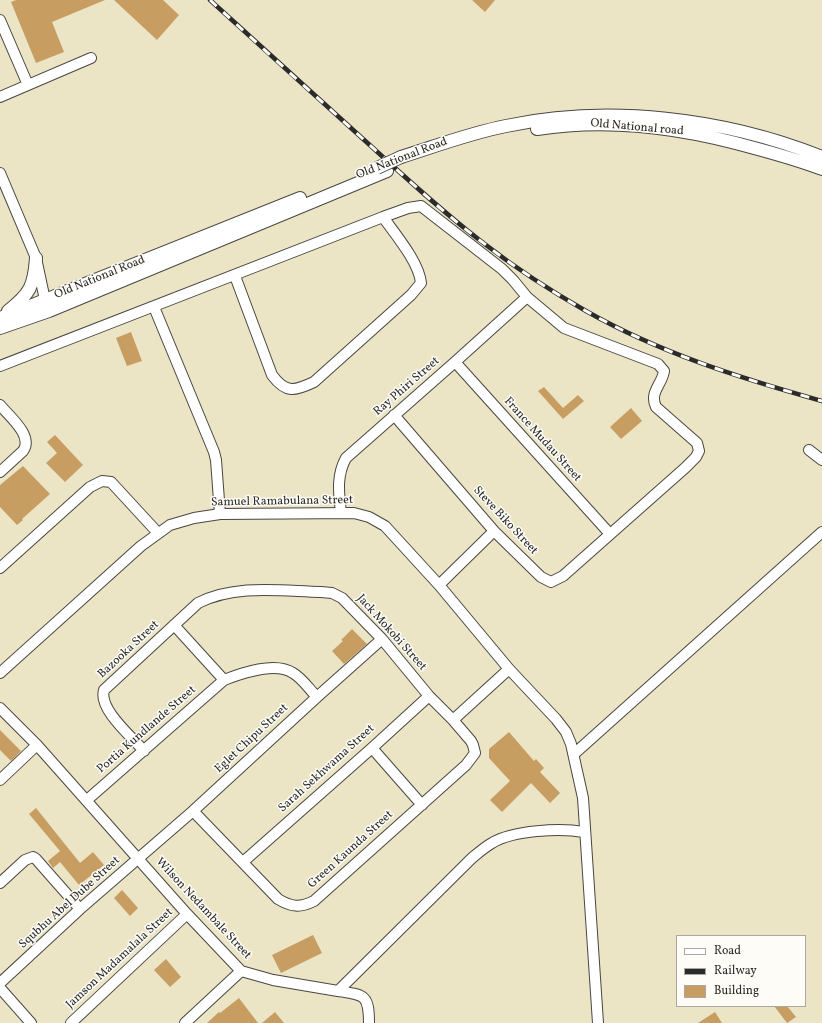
<!DOCTYPE html>
<html>
<head>
<meta charset="utf-8">
<style>
  body { margin:0 }
  #map { position:relative; width:822px; height:1023px; overflow:hidden; background:#ebe5c6; font-family:Vollkorn,serif }
  canvas { display:block }
  .legend { position:absolute; left:676px; top:935px; width:130px; height:72px; box-sizing:border-box; background:#fdfcf7; border:1px solid #a9a8a5; margin:0; padding:5px 7px; list-style:none; font-size:12px; color:#2b2b2b }
  .legend li { display:flex; align-items:center; gap:8px; height:20px }
  .legend b { width:20px; border:1px solid #a9a8a5 }
</style>
</head>
<body>
<div id="map">
<canvas width="822" height="1023"></canvas>
<ul class="legend">
<li><b style="height:5px;background:#fff"></b>Road</li>
<li><b style="height:5px;background:#2b2b2b"></b>Railway</li>
<li><b style="height:11px;background:#c89d62"></b>Building</li>
</ul>
</div>
<script>
const g = document.querySelector('canvas').getContext('2d');
g.lineJoin = 'round';
function fill(path, color) { g.fillStyle = color; g.fill(path, 'evenodd'); }
function strokePath(path, color, width, dash) { g.strokeStyle = color; g.lineWidth = width; g.lineCap = dash ? 'butt' : 'round'; g.setLineDash(dash || []); g.stroke(path); }
function label(font, color, halo, rows, align = 'center') {
  g.font = font + ' Vollkorn,serif'; g.lineWidth = 3; g.setLineDash([]); g.textBaseline = 'middle'; g.strokeStyle = halo; g.fillStyle = color; for (const [text, x, y, turn = 0] of rows) {
    g.save(); g.translate(x, y); g.rotate((+turn || 0) * Math.PI / 180); g.textAlign = isNaN(turn) ? turn : align; if (halo) g.strokeText(text, 0, 0); g.fillText(text, 0, 0); g.restore();
  }
}
const building = new Path2D(`
  M16 0H105L52 22 64 52 36 63 11 2Z
  M114 0H163L179 15 157 40Z
  M472 0H495L485 12Z
  M131 332 142 361 127 366 116 338Z
  M544 387 563 408 578 395 584 401 563 419 538 391Z
  M631 408 642 421 621 439 610 427Z
  M55 435 83 465 65 482 46 463 57 453 47 442Z
  M23 466 50 494 22 519 23 520 17 525 0 507V485Z
  M352 629 367 644 344 664 332 651 343 641 341 640Z
  M0 730 21 751 11 761 0 750Z
  M509 732 534 761 536 759 544 768 540 772 560 793 550 803 531 783 502 812 490 800 510 781 489 758V749Z
  M36 808 80 863 93 852 104 865 79 885 60 862 53 868 48 861 60 851 29 814Z
  M122 890 138 908 130 916 114 898Z
  M313 935 322 953 281 973 272 955Z
  M166 959 181 977 170 987 154 970Z
  M239 998 258 1023H207L219 1012 220 1013Z
  M774 1006H787L796 1017 787 1023Z
  M275 1012 284 1023H262Z
  M715 1012 722 1023H698Z`);
const minor = new Path2D(`
  M0 20 28 85
  M0 97 91 58
  M0 173 36 258 45 300 48 307
  M235 276 272 375C286 394 295 391 314 382L411 295 421 283C419 262 395 234 383 217
  M154 307 214 452 216 460 220 514
  M455 362 610 534
  M0 366 383 217 408 208 421 206 502 269 513 280 527 297 564 328 658 364 664 371C662 385 649 392 656 407L697 443 699 451 696 457 685 468 563 576 551 582 541 577 494 531 394 415
  M0 405C9 416 34 436 23 451L0 472
  M809 450 822 460
  M341 513C339 494 336 476 346 458L455 362 527 297
  M0 568 90 487 102 481 111 482 158 533
  M439 585 494 531
  M174 625 224 680
  M0 673 141 546 170 525 194 518 220 514 354 513 369 517 385 526 439 585 509 669 556 719 566 732 571 744 583 798 598 1023
  M0 708 37 745 187 914 241 971 273 980 338 991 472 858C478 853 485 847 492 843 513 830 561 828 584 832
  M453 720 509 669
  M372 748 422 805
  M144 751C132 737 98 709 104 690L198 603C236 584 280 591 321 592L332 593 342 598 382 639 429 696 453 720 471 741 473 745 475 753 466 765 314 901C300 908 291 907 278 899L193 811
  M574 754 822 532
  M0 780 37 745
  M87 800 224 680C242 673 275 661 293 673 302 678 309 689 317 697
  M243 862 372 748 429 696
  M0 883 25 860 33 857 36 859 80 909
  M0 983 80 909 193 811 317 697 382 639
  M0 988 31 1023
  M338 991C364 995 369 994 369 1023
  M71 1023 187 914
  M185 1023 241 971`);
const major = new Path2D(`
  M537 129C611 117 686 128 758 149 780 155 801 161 822 169
  M401 157C436 146 470 133 506 126 608 104 725 118 822 157
  M8 311C30 294 34 286 36 258
  M0 318 300 198
  M0 328 49 311 387 171`);
const rail = new Path2D(`
  M210 0C260 46 311 92 362 138 402 174 442 212 486 245 517 269 551 291 586 311 660 353 740 378 822 401`);
const majorBridge = new Path2D(`
  M377 168 401 157`);
const streetNames = [
  ["Old National road",637,128,5],
  ["Old National Road",402,159,-21],
  ["Old National Road",100,278,-22],
  ["Ray Phiri Street",407,387,-41],
  ["France Mudau Street",542,440,48],
  ["Samuel Ramabulana Street",282,502,-1],
  ["Steve Biko Street",505,521,47],
  ["Jack Mokobi Street",391,633,48],
  ["Bazooka Street",129,650,-43],
  ["Portia Kundlande Street",147,730,-41],
  ["Eglet Chipu Street",252,739,-43],
  ["Sarah Sekhwama Street",327,769,-42],
  ["Green Kaunda Street",351,850,-42],
  ["Squbhu Abel Dube Street",70,903,-42],
  ["Wilson Nedambale Street",203,909,47],
  ["Jamson Madamalala Street",120,959,-43]
];
fill(building, '#c89d62');
strokePath(minor, '#484742', 12);
strokePath(major, '#484742', 14);
strokePath(minor, '#fff', 10);
strokePath(major, '#fff', 12);
strokePath(rail, '#2b2b2b', 4.5);
strokePath(rail, '#fdfcf7', 3, [9]);
strokePath(majorBridge, '#484742', 14, []);
strokePath(majorBridge, '#fff', 12);
label('12px', '#2b2b2b', '#fdfcf7', streetNames);
</script>
</body>
</html>
